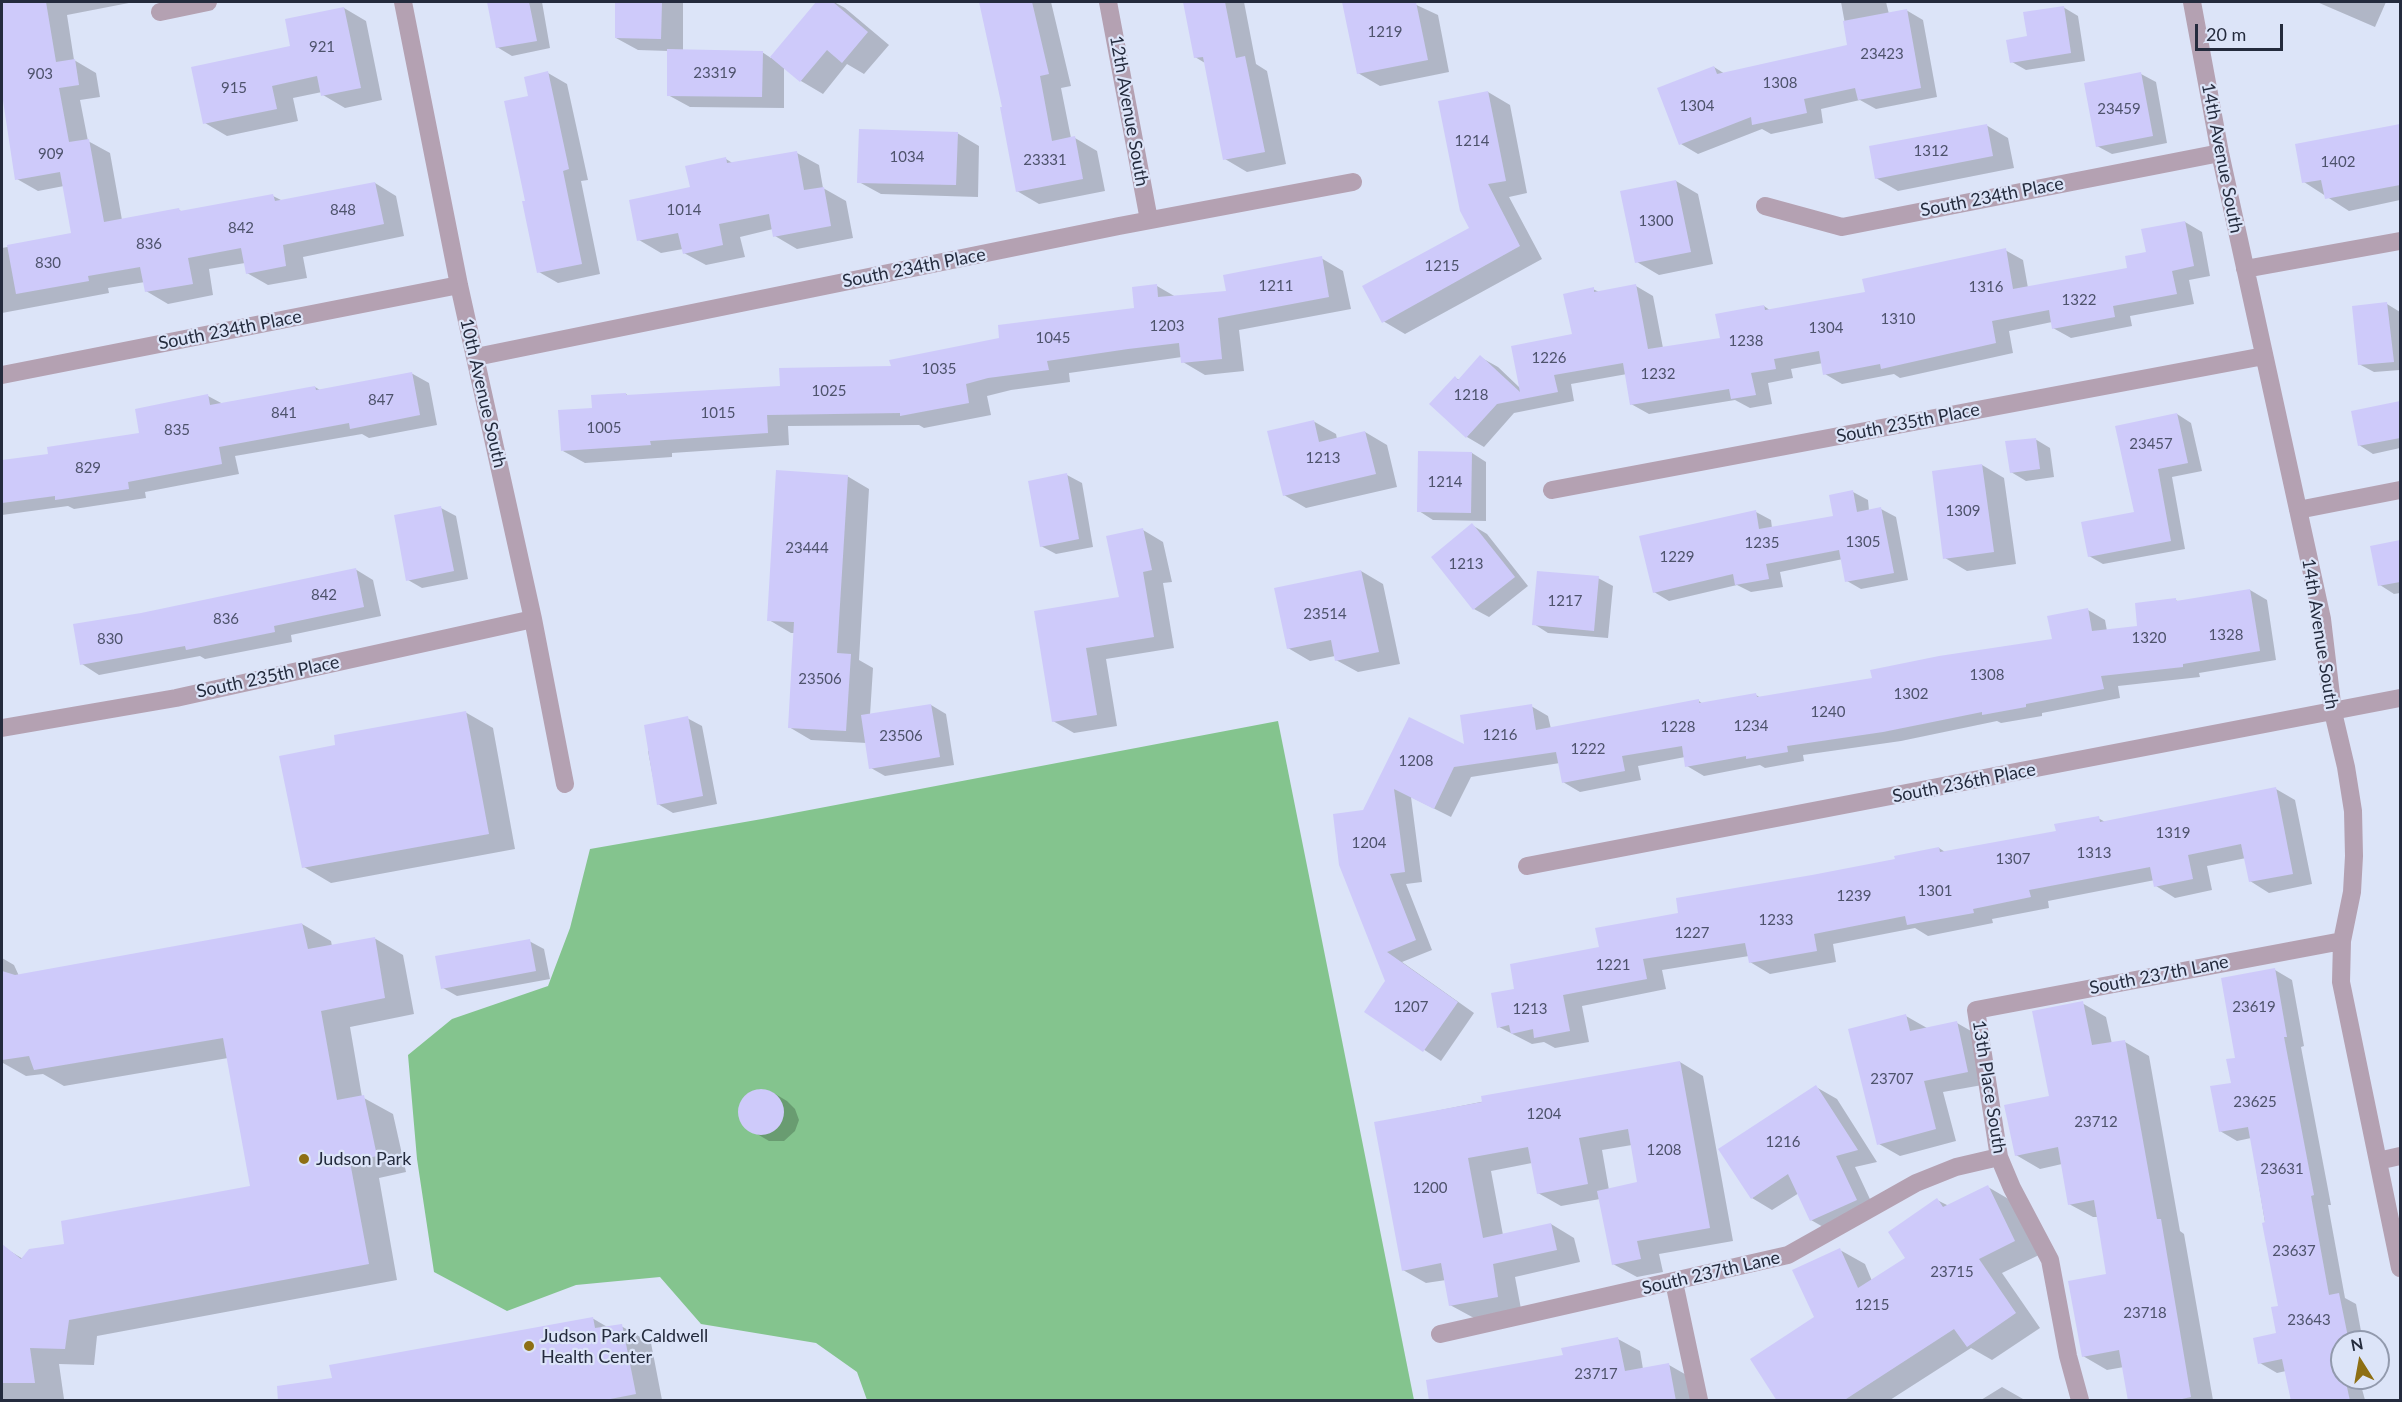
<!DOCTYPE html>
<html>
<head>
<meta charset="utf-8">
<style>
  body { margin:0 }
  #map { position:relative; width:2402px; height:1402px; overflow:hidden; background:#dce4f8; font-family:Lato,sans-serif }
  canvas { display:block }
  .frame { position:absolute; inset:0; border:3px solid #242b3d; pointer-events:none }
  .north { position:absolute; left:2330px; top:1330px; width:60px; height:60px; box-sizing:border-box; background:#dce4f8; border:2px solid #929aad; border-radius:50%; rotate:349deg; font-size:16px; font-weight:700; line-height:24px; text-align:center; color:#242b3d }
  .north::after { content:''; display:block; margin:auto; width:21px; height:27px; background:#8e6f13; clip-path:polygon(50% 0,100% 100%,50% 72%,0 100%) }
  .scale { position:absolute; left:2195px; top:24px; width:88px; height:27px; box-sizing:border-box; border:3px solid #242b3d; border-top:0; padding-left:8px; font-size:18px; line-height:21px; white-space:nowrap; color:#242b3d; -webkit-text-stroke:4px #dce4f8; paint-order:stroke }
</style>
</head>
<body>
<div id="map">
<canvas width="2402" height="1402"></canvas>
<div class="frame"></div>
<div class="north">N</div>
<div class="scale">20 m</div>
</div>
<script>
const g = document.querySelector('canvas').getContext('2d');
g.lineJoin = 'round';
function fill(path, color) { g.fillStyle = color; g.fill(path, 'evenodd'); }
function strokePath(path, color, width, dash) { g.strokeStyle = color; g.lineWidth = width; g.lineCap = dash ? 'butt' : 'round'; g.setLineDash(dash || []); g.stroke(path); }
function label(font, color, halo, rows, align = 'center') {
  g.font = font + ' Lato,sans-serif'; g.lineWidth = 4.5; g.setLineDash([]); g.textBaseline = 'middle'; g.strokeStyle = halo; g.fillStyle = color; for (const [text, x, y, turn = 0] of rows) {
    g.save(); g.translate(x, y); g.rotate((+turn || 0) * Math.PI / 180); g.textAlign = isNaN(turn) ? turn : align; if (halo) g.strokeText(text, 0, 0); g.fillText(text, 0, 0); g.restore();
  }
}
const green = new Path2D(`
  M1278 721 1414 1400H867L857 1372 816 1343 701 1324 660 1277 576 1285 507 1311 434 1272 417 1159 408 1055 452 1019 548 986 570 928 590 849 762 819Z`);
const shadow = new Path2D(`
  M2 2H134L67 15 74 60 96 73 100 97 80 100 88 141 110 153 122 220 179 210 183 212 273 196 283 201 375 183 396 196 404 236 303 257 307 278 268 285 247 273 245 263 209 269 213 295 168 304 146 291 145 282 108 288 109 293 2 313V248L73 235 64 186 38 191 17 179 2 87Z
  M489 2H542L550 48 512 56 497 47Z
  M617 2H683V51L762 52 771 58 818 2H834L845 8 889 45 864 74 847 64 823 94 801 81 784 67V108L690 107 668 95 669 51 638 50 616 38Z
  M981 2H1051L1071 86 1061 88 1071 138H1075L1097 151 1105 191 1039 204 1017 191 1004 108Z
  M1184 2H1244L1256 64 1267 71 1286 164 1247 172 1225 159 1205 63 1195 57Z
  M1343 2H1410L1438 15 1449 72 1380 86 1358 73Z
  M1841 2H1886L1889 14 1906 10 1923 20 1937 97 1876 109 1860 100 1821 109 1823 123 1771 134 1762 129 1698 154 1681 144 1714 67 1725 74 1849 46Z
  M2317 2H2386L2375 27Z
  M2063 7 2078 16 2085 61 2026 70 2012 62 2029 37Z
  M344 8 366 21 382 100 345 108 323 95 322 92 293 98 298 121 227 136 205 123 292 47Z
  M548 73 567 84 588 180 581 181 600 274 558 283 539 272 527 202 530 97Z
  M2141 74 2156 82 2167 143 2112 154 2097 146Z
  M1488 92 1510 105 1527 193 1509 197 1542 259 1405 334 1383 321 1471 228Z
  M1986 125 2008 138 2014 168 1898 191 1876 178Z
  M2400 126V200L2349 211 2304 182 2297 145Z
  M957 133 979 146 978 197 881 194 859 182Z
  M797 153 819 165 823 188 846 201 853 238 797 249 775 236 773 229 740 237 745 257 706 265 684 253 683 249 661 253 639 240 691 188 726 159 734 164Z
  M1676 181 1698 194 1713 264 1659 275 1637 262Z
  M2185 222 2202 232 2210 276 2189 280 2194 304 2130 316 2132 326 2071 338 2053 328 2052 322 2009 331 2013 353 1900 378 1894 374 1842 384 1825 374 1823 363 1791 369 1793 378 1768 383 1772 404 1750 408 1735 400 1649 414 1631 404 1627 374 1571 384 1574 401 1514 413 1484 447 1467 437 1455 378 1460 380 1480 357 1498 367 1520 388 1573 336 1593 289 1599 292 1636 286 1653 296 1663 348 1721 339 1764 306 1771 311 1867 293 2005 250 2023 260 2028 288 2129 269Z
  M1321 258 1343 271 1351 309 1239 330 1244 371 1205 375 1183 362 1182 357 1069 373 1070 382 1011 390 987 396 991 415 924 428 919 425 788 426 789 445 672 453V457L585 463 563 451 593 410 626 394 630 397 781 388 893 368 1001 339 1136 309 1157 286 1176 297 1228 292Z
  M2387 304 2400 312V370L2374 372 2359 364Z
  M411 373 429 383 437 425 369 438 362 434 235 456 239 474 145 492 146 498 74 509 68 506 2 515V461L50 455 141 435 208 396 223 404 315 387 320 390Z
  M2400 403V448L2373 454 2359 445 2352 412Z
  M2177 414 2191 423 2202 471 2172 477 2185 549 2103 564 2089 556 2136 513Z
  M1313 421 1336 434 1337 439 1365 432 1387 445 1397 487 1306 508 1284 495Z
  M2035 439 2050 448 2054 477 2026 481 2011 472Z
  M1472 453 1486 462V521L1433 520 1419 511Z
  M1982 465 2004 478 2016 564 1967 571 1945 558Z
  M1067 475 1082 483 1093 547 1056 554 1041 546Z
  M847 476 869 489 859 660 873 668 870 715 931 705 946 714 954 765 885 776 871 768 867 743 811 740 789 727 795 633H791L769 620Z
  M1853 492 1868 500 1869 511 1881 509 1896 517 1908 580 1861 589 1847 581 1843 559 1780 572 1783 587 1751 592 1737 585 1669 601 1654 592 1756 512 1771 520 1772 528 1834 517Z
  M441 508 456 516 468 579 422 588 408 580Z
  M1472 525 1487 534 1528 586 1489 617 1474 609 1433 557Z
  M1143 530 1163 542 1172 582 1163 583 1174 648 1106 659 1117 726 1074 733 1053 721 1036 612 1121 598Z
  M2400 541V593L2394 594 2380 585 2372 547Z
  M355 569 373 580 381 616 291 635 292 642 205 659 200 656 99 675 82 664 141 615Z
  M1361 571 1383 584 1400 664 1358 672 1336 660 1335 656 1310 661 1288 648Z
  M1598 578 1613 586 1608 638 1548 633 1534 624Z
  M2250 590 2267 600 2276 660 2199 673 2200 677 2118 686 2120 698 2042 713V716L2001 723 1997 721 1901 741 1803 755 1804 761 1765 768 1760 765 1704 776 1687 766 1685 757 1638 766 1641 780 1580 792 1563 782 1560 763 1471 777 1451 817 1411 797 1422 882 1406 884 1432 950 1402 962 1474 1013 1441 1061 1366 1011 1387 981 1364 812 1409 719 1466 747 1531 706 1548 716 1551 729 1699 701 1703 704 1756 695 1761 698 1874 680 2053 641 2088 610 2105 620 2107 631 2139 627 2175 600 2180 602Z
  M465 712 493 728 515 849 331 883 304 867 337 746Z
  M687 718 702 726 717 804 673 813 658 804 648 751Z
  M2276 789 2295 800 2312 884 2269 893 2250 881 2246 858 2207 866 2212 890 2175 898 2156 886 2155 880 2048 901 2049 908 1992 919 1993 923 1928 936 1915 928 1833 944 1836 962 1770 974 1750 962 1749 956 1662 970 1666 989 1582 1006 1589 1042 1555 1048 1544 1042 1532 1044 1499 1027 1516 990 1600 948 1680 914 1813 876 1897 860 1939 848 1945 852 2057 832 2098 818 2107 823Z
  M302 924 331 941 332 946 374 938 403 955 414 1014 350 1027 362 1097 393 1114 406 1172 379 1178 397 1280 97 1336 94 1365 59 1364 64 1399 2 1400V1252L5 1248 23 1259 252 1188 228 1058 64 1086 43 1074 26 1076 3 1063 2 1066V958L14 965 19 976Z
  M529 941 544 949 550 979 457 996 443 988Z
  M2275 970 2292 980 2304 1046 2301 1047 2331 1205H2328L2345 1298 2356 1304 2363 1342H2342V1378H2359L2365 1400H2293L2286 1371 2277 1373 2260 1363 2278 1334 2279 1307 2251 1138 2237 1141 2220 1131 2237 1059Z
  M2082 1003 2106 1017 2112 1044 2125 1042 2149 1056 2180 1231 2184 1234 2213 1400H2129L2124 1367 2107 1370 2083 1356 2108 1275 2098 1217H2093L2069 1204 2062 1164 2040 1169 2016 1155 2050 1097Z
  M1906 1016 1927 1028 1957 1023 1978 1035 1988 1084 1943 1092 1956 1141 1900 1156 1879 1144Z
  M1680 1062 1703 1076 1733 1241 1659 1254 1663 1272 1637 1277 1613 1264 1600 1199 1561 1206 1538 1193 1532 1163 1491 1171 1503 1235 1551 1224 1574 1238 1580 1262 1515 1277 1521 1309 1474 1318 1450 1305 1446 1280 1426 1283 1403 1270 1376 1123ZM1632 1145 1639 1183 1609 1190 1602 1150Z
  M1816 1087 1837 1099 1877 1162 1855 1167 1876 1212 1832 1232 1811 1220 1799 1193 1772 1210 1752 1198Z
  M760 1089 772 1092 787 1101 795 1109 799 1120 795 1131 784 1141H769L747 1128 740 1119V1104L746 1095Z
  M1988 1187 2012 1201 2039 1255 2002 1273 2040 1328 1992 1360 1971 1348 1890 1400H1778L1816 1318 1840 1250 1865 1264 1872 1281 1907 1258 1937 1200 1949 1206Z
  M592 1318 609 1328 621 1326 651 1343 662 1400H310L334 1380Z
  M1618 1339 1640 1351 1643 1369 1669 1365 1690 1377 1695 1400H1431Z
  M2002 1387 2023 1399 2024 1400H1981Z`);
const building = new Path2D(`
  M2 2H46L56 62 75 59 79 85 59 88 69 142 89 139 104 222 179 208 180 211 273 194 275 201 375 182 384 224 283 245 286 266 246 274 241 248 188 258 193 284 145 292 140 267 88 276 89 281 16 294 7 245 71 233 60 172 15 180 2 94Z
  M487 2H529L537 41 496 48Z
  M615 2H662L661 39 615 38Z
  M816 2H833L868 32 842 63 827 50 800 82 770 57Z
  M979 2H1032L1049 74 1040 76 1052 141 1075 136 1083 179 1016 192 1000 107H1002Z
  M1183 2H1225L1236 58 1245 56 1265 152 1223 160 1203 57 1194 58Z
  M1342 2H1416L1428 60 1357 74Z
  M2064 6 2071 53 2010 63 2006 40 2027 36 2023 12Z
  M344 7 361 88 321 96 317 76 272 86 277 109 203 124 191 67 290 46 285 19Z
  M1907 9 1921 88 1858 100 1855 88 1804 99 1807 113 1752 125 1751 117 1679 145 1657 88 1714 66 1717 74 1847 45 1843 21Z
  M667 49 763 51 762 97 667 96Z
  M548 71 569 169 563 171 582 264 537 273 522 201H525L504 101 528 96 524 77Z
  M2141 72 2153 136 2096 147 2084 83Z
  M1488 91 1506 181 1488 184 1520 246 1382 323 1362 286 1469 228 1460 211 1438 101Z
  M1987 124 1993 156 1875 179 1869 146Z
  M2400 124V185L2325 199 2321 180 2302 183 2295 144Z
  M859 129 958 132 956 185 857 183Z
  M797 151 804 190 824 187 831 226 773 237 769 214 719 224 723 245 683 254 678 233 637 241 629 200 690 187 685 166 726 157 727 163Z
  M1676 180 1691 252 1635 263 1620 191Z
  M2185 221 2194 266 2172 271 2177 294 2113 306 2115 317 2052 329 2049 310 1992 321 1996 343 1881 369 1880 364 1823 375 1819 351 1774 359 1776 369 1751 373 1756 395 1731 399 1729 389 1630 405 1623 363 1554 375 1558 392 1497 404 1466 438 1429 404 1455 376 1458 380 1480 355 1520 392 1511 346 1572 334 1563 294 1594 287V292L1636 284 1648 349 1720 338 1715 314 1764 305 1765 310 1865 292 1862 279 2006 248 2013 289 2127 268 2125 256 2146 252 2141 229Z
  M1322 256 1329 297 1218 318 1222 359 1181 363 1179 343 1128 349 1047 361 1049 370 988 378 966 384 969 403 900 416V413L767 415 768 433 650 441 651 445 561 451 558 410 592 408 591 395 626 393V395L780 386 779 368 891 366 889 360 999 338 998 325 1134 308 1132 287 1157 284 1158 297 1226 291 1223 275Z
  M2387 302 2394 362 2358 365 2352 306Z
  M412 372 420 415 350 429 349 423 219 447 222 464 128 482 129 489 55 500V496L2 503V460L48 454 47 447 139 433 135 409 208 394 210 405 315 386 316 390Z
  M2400 401V438L2358 446 2351 411Z
  M2177 413 2188 463 2158 469 2171 541 2088 557 2081 522 2134 512 2115 426Z
  M1314 420 1319 442 1365 431 1376 474 1283 496 1267 431Z
  M2036 438 2040 469 2010 473 2005 441Z
  M1418 451 1472 452 1471 513 1417 512Z
  M1982 464 1994 552 1943 559 1932 471Z
  M776 470 848 475 837 653 851 654 846 731 788 728 794 622 767 621Z
  M1067 473 1079 539 1040 547 1028 481Z
  M1853 490 1857 512 1881 507 1894 573 1845 582 1839 550 1766 564 1769 579 1735 585 1733 574 1653 593 1639 536 1756 510 1759 529 1833 516 1829 495Z
  M441 506 454 571 406 581 394 515Z
  M1472 523 1515 577 1473 610 1431 557Z
  M1143 528 1152 570 1143 572 1154 637 1086 648 1097 715 1052 722 1034 611 1119 597 1106 536Z
  M2400 540V582L2378 586 2370 546Z
  M356 568 364 607 274 626 275 632 186 650 185 646 80 665 73 624 141 613Z
  M1361 570 1379 652 1335 661 1331 640 1287 649 1274 588Z
  M1537 571 1599 576 1594 631 1532 625Z
  M2250 589 2260 651 2183 664V667L2101 676 2104 689 2026 704V707L1982 715V712L1883 732 1787 746 1788 752 1746 759V756L1685 767 1682 746 1622 756 1625 771 1562 783 1556 752 1454 767 1434 809 1394 789 1405 872 1390 874 1416 940 1387 952 1458 1002 1423 1052 1364 1012 1385 981 1339 865 1333 814 1363 810 1409 717 1464 744 1460 715 1532 704 1536 730 1699 699V703L1756 693 1757 697 1872 678 1870 670 1939 656 2052 639 2047 616 2088 608 2092 631 2137 626 2135 603 2176 598V601Z
  M931 704 940 757 869 769 861 715Z
  M466 711 489 834 302 868 279 756 335 745 334 735Z
  M688 716 703 796 657 805 644 725Z
  M2276 787 2293 874 2249 882 2241 844 2188 855 2193 879 2154 887 2150 867 2029 890 2031 897 1973 909 1974 913 1907 925 1905 916 1814 934 1817 951 1749 963 1745 943 1643 959 1647 979 1563 995 1570 1031 1534 1038 1533 1029 1511 1034 1509 1025 1497 1028 1491 993 1514 989 1510 964 1599 947 1595 928 1678 913 1676 898 1812 875 1895 859 1894 856 1939 847 1940 852 2056 831 2054 824 2099 816 2100 822Z
  M302 923 308 949 375 937 385 998 321 1011 337 1100 364 1095 377 1156 350 1162 369 1264 69 1320 65 1349 30 1348 35 1383H2V1244L21 1259 29 1249 64 1244 61 1221 250 1186 223 1038 34 1070 29 1056 2 1060V971L15 975Z
  M530 939 536 971 441 989 435 956Z
  M2275 968 2287 1037H2284L2314 1195 2311 1196 2329 1295 2339 1293 2349 1342H2336L2342 1366V1378H2345L2350 1401H2291L2282 1359 2258 1364 2253 1338 2276 1333 2271 1307 2278 1306 2262 1223 2265 1222 2248 1127 2219 1132 2210 1086 2231 1083 2226 1059 2235 1058 2221 978Z
  M2083 1001 2092 1045 2125 1040 2157 1219H2161L2191 1397 2173 1401H2128L2119 1350 2082 1357 2068 1281 2106 1274 2094 1200 2068 1205 2058 1147 2015 1156 2004 1105 2049 1096 2032 1011Z
  M1906 1014 1910 1031 1957 1021 1968 1072 1924 1081 1936 1129 1877 1145 1848 1029Z
  M1680 1061 1710 1228 1637 1241 1641 1259 1612 1265 1597 1191 1637 1182 1628 1129 1579 1138 1588 1184 1537 1194 1528 1147 1468 1158 1483 1238 1551 1223 1557 1250 1493 1264 1498 1297 1449 1306 1441 1263 1402 1271 1374 1122 1482 1102 1481 1096Z
  M1816 1085 1858 1150 1836 1156 1857 1200 1810 1221 1788 1174 1751 1199 1718 1149Z
  M738 1112a23 23 0 1 1 46 0a23 23 0 1 1-46 0Z
  M1988 1185 2015 1241 1979 1259 2016 1313 1967 1347 1954 1329 1843 1401H1777L1750 1359 1814 1317 1792 1270 1840 1248 1858 1288 1905 1258 1888 1232 1937 1198 1943 1207Z
  M593 1317 595 1328 622 1324 636 1394 600 1401H278L277 1386 332 1378 329 1365Z
  M1618 1337 1625 1371 1669 1363 1676 1401H1429L1426 1380 1563 1355 1561 1348Z`);
const street = new Path2D(`
  M403 2 459 285 533 619 565 784
  M1108 2 1149 220
  M2192 2 2220 153 2322 619 2333 712 2346 767 2353 811 2354 856 2352 892 2342 941 2341 982 2400 1268
  M160 12 208 2
  M1765 206 1842 227 2220 153
  M2245 269 2400 241
  M476 357 1119 226 1353 182
  M2 375 459 285
  M1552 490 2264 356
  M2298 510 2400 490
  M2 728 176 698 533 619
  M1527 866 2400 698
  M2378 1161 2400 1156
  M1674 1282 1699 1400
  M1440 1334 1788 1255 1916 1183 1956 1167 1999 1157
  M2080 1400 2068 1356 2050 1260 2012 1188 1999 1157 1976 1010 2342 941`);
const markers = [
  [304,1159,6,"#8e6f13"],
  [529,1346,6,"#8e6f13"]
];
const numberNames = [
  ["1219",1385,32],
  ["921",322,47],
  ["23423",1882,54],
  ["23319",715,73],
  ["903",40,74],
  ["1308",1780,83],
  ["915",234,88],
  ["1304",1697,106],
  ["23459",2119,109],
  ["1214",1472,141],
  ["1312",1931,151],
  ["909",51,154],
  ["1034",907,157],
  ["23331",1045,160],
  ["1402",2338,162],
  ["848",343,210],
  ["1014",684,210],
  ["1300",1656,221],
  ["842",241,228],
  ["836",149,244],
  ["830",48,263],
  ["1215",1442,266],
  ["1211",1276,286],
  ["1316",1986,287],
  ["1322",2079,300],
  ["1310",1898,319],
  ["1203",1167,326],
  ["1304",1826,328],
  ["1045",1053,338],
  ["1238",1746,341],
  ["1226",1549,358],
  ["1035",939,369],
  ["1232",1658,374],
  ["1025",829,391],
  ["1218",1471,395],
  ["847",381,400],
  ["841",284,413],
  ["1015",718,413],
  ["1005",604,428],
  ["835",177,430],
  ["23457",2151,444],
  ["1213",1323,458],
  ["829",88,468],
  ["1214",1445,482],
  ["1309",1963,511],
  ["1305",1863,542],
  ["1235",1762,543],
  ["23444",807,548],
  ["1229",1677,557],
  ["1213",1466,564],
  ["842",324,595],
  ["1217",1565,601],
  ["23514",1325,614],
  ["836",226,619],
  ["1328",2226,635],
  ["1320",2149,638],
  ["830",110,639],
  ["1308",1987,675],
  ["23506",820,679],
  ["1302",1911,694],
  ["1240",1828,712],
  ["1234",1751,726],
  ["1228",1678,727],
  ["1216",1500,735],
  ["23506",901,736],
  ["1222",1588,749],
  ["1208",1416,761],
  ["1319",2173,833],
  ["1204",1369,843],
  ["1313",2094,853],
  ["1307",2013,859],
  ["1301",1935,891],
  ["1239",1854,896],
  ["1233",1776,920],
  ["1227",1692,933],
  ["1221",1613,965],
  ["1207",1411,1007],
  ["23619",2254,1007],
  ["1213",1530,1009],
  ["23707",1892,1079],
  ["23625",2255,1102],
  ["1204",1544,1114],
  ["23712",2096,1122],
  ["1216",1783,1142],
  ["1208",1664,1150],
  ["23631",2282,1169],
  ["1200",1430,1188],
  ["23637",2294,1251],
  ["23715",1952,1272],
  ["1215",1872,1305],
  ["23718",2145,1313],
  ["23643",2309,1320],
  ["23717",1596,1374]
];
const streetNames = [
  ["12th Avenue South",1129,111,80],
  ["14th Avenue South",2222,158,79],
  ["South 234th Place",1992,197,-11],
  ["South 234th Place",914,268,-11],
  ["South 234th Place",230,330,-11],
  ["10th Avenue South",483,393,77],
  ["South 235th Place",1908,423,-11],
  ["14th Avenue South",2320,634,81],
  ["South 235th Place",268,677,-12],
  ["South 236th Place",1964,783,-11],
  ["South 237th Lane",2159,975,-11],
  ["13th Place South",1989,1087,81],
  ["South 237th Lane",1711,1273,-13]
];
const poiNames = [
  ["Judson Park",316,1159],
  ["Judson Park Caldwell",541,1336],
  ["Health Center",541,1357]
];
fill(green, '#84c48e');
fill(shadow, '#0003');
fill(building, '#cecafa');
strokePath(street, '#b4a1b2', 18);
for (const [x, y, r, color] of markers) { const dot = new Path2D(); dot.arc(x, y, r, 0, 2 * Math.PI); g.fillStyle = color; g.fill(dot); strokePath(dot, '#dce4f8', 2); }
label('15px', '#4e536c', null, numberNames);
label('18px', '#242b3d', '#dce4f8', streetNames);
label('18px', '#242b3d', '#dce4f8', poiNames, 'left');
</script>
</body>
</html>
